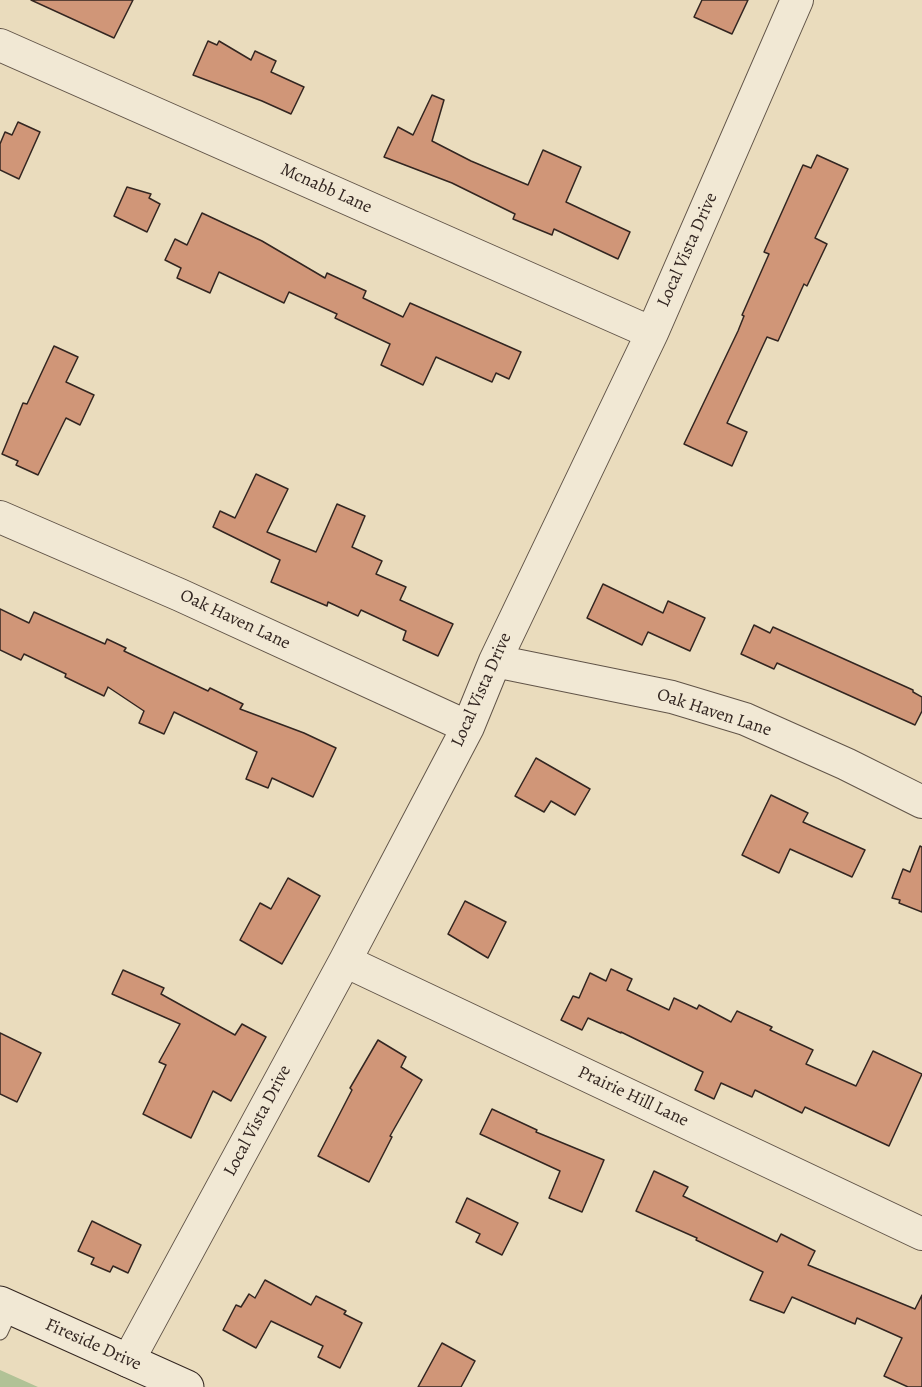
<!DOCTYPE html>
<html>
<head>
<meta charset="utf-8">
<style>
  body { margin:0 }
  canvas { display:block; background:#eadcbd }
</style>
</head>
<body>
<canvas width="922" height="1387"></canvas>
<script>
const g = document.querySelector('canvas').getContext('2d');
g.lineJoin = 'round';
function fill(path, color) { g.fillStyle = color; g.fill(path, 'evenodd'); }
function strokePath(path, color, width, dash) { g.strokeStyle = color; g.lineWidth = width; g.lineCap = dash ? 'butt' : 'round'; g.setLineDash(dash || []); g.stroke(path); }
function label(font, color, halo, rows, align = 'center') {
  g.font = font + ' Alegreya,serif'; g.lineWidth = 4.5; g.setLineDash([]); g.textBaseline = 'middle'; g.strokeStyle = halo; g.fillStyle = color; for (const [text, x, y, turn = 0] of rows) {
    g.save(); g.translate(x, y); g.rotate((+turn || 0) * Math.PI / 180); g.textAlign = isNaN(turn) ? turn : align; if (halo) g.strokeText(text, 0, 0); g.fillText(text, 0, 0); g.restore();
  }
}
const green = new Path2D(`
  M0 1370 38 1387H0Z`);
const building = new Path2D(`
  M31 0H133L114 38Z
  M702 0H748L732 34 694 17Z
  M208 41 217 45 219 41 251 60 255 51 276 61 271 72 304 87 291 114 262 101 193 75Z
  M432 95 444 100 432 141 471 161 528 185 543 150 581 167 566 202 630 232 618 259 554 229 552 235 513 219 515 214 452 183 384 157 398 127 413 135Z
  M18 122 40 132 19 179 0 170V144L5 132 12 135Z
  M817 155 848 169 815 238 827 244 807 286 804 284 778 341 767 337 727 423 747 432 732 466 684 444 738 331 744 316 742 315 769 254 764 252 794 185 803 165 811 168Z
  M127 187 151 194 149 198 160 204 147 232 114 216Z
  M202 213 262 241 325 278 327 273 366 291 363 298 403 317 410 303 521 352 509 379 496 373 492 382 436 357 423 385 381 365 390 344 335 318 337 314 289 292 284 303 219 272 210 293 177 278 181 268 165 260 175 239 187 245Z
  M54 346 78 357 66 382 94 395 80 425 66 418 38 475 16 465 18 461 2 454 23 403 27 404Z
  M256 474 288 489 267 532 316 552 337 504 365 516 352 547 382 561 376 574 406 587 400 600 453 624 438 656 403 640 406 631 361 610 358 616 328 602 327 606 271 582 280 560 213 527 220 511 235 518Z
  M603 584 663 613 668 601 705 618 690 651 648 632 642 645 587 618Z
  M0 609 29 623 34 612 105 644 107 639 126 648 124 651 208 691 210 688 243 704 240 709 304 733 336 748 313 797 272 778 268 788 246 779 257 752 174 712 164 734 139 723 144 711 108 687 104 696 65 677 66 674 24 654 21 660 0 650Z
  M754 625 770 633 773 627 913 690V692L922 697V711L915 725 777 663 774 669 741 654Z
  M536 758 590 789 575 815 551 801 544 812 515 796Z
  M771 795 808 813 803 822 865 850 852 877 790 849 779 873 742 855Z
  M920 846 922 847V912L899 903 900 900 892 898 903 869 910 872Z
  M288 878 320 896 282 964 240 940 260 903 271 909Z
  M465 901 506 922 488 958 448 934Z
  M611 969 632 979 627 990 669 1010 674 998 697 1009 699 1005 731 1022 737 1011 772 1027 770 1030 813 1050 806 1064 856 1086 873 1051 922 1074 889 1146 805 1107 802 1113 755 1090 752 1097 721 1083 714 1099 695 1090 703 1072 621 1032V1033L588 1018 582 1030 561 1020 573 996 579 998 590 973 606 981Z
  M123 970 164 988 161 994 235 1035 242 1024 266 1037 231 1101 213 1091 191 1138 143 1114 166 1065 159 1062 180 1024 112 994Z
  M0 1033 41 1053 17 1102 0 1094Z
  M378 1040 406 1057 401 1067 422 1080 390 1136 392 1137 369 1182 318 1156 352 1090 350 1088Z
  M492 1109 537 1130 536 1132 604 1160 582 1212 549 1198 560 1171 480 1134Z
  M654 1171 688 1187 683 1196 777 1242 781 1234 815 1251 808 1265 915 1309 922 1295V1387H908L884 1376 902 1338 857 1318 855 1324 792 1297 784 1313 750 1300 763 1272 696 1240 697 1238 636 1211Z
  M467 1198 518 1223 502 1255 476 1242 480 1234 456 1222Z
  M92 1221 141 1245 128 1273 113 1266 110 1272 91 1264 94 1258 78 1251Z
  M265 1280 311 1305 316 1296 346 1311 344 1314 362 1323 340 1368 318 1357 323 1346 271 1321 256 1348 223 1330 236 1305 241 1307 249 1294 255 1298Z
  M442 1343 475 1361 461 1387H418Z`);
const lane = new Path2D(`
  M0 1332 11 1308`);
const street = new Path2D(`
  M0 45 652 333
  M0 517 180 595 468 727
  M495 661 672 697 745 719 846 764 922 802
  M345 961 922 1234
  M128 1361 345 961 468 727 495 661 652 333 797 0`);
const secondary = new Path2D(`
  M0 1303 187 1387`);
const streetNames = [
  ["Mcnabb Lane",326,189,24],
  ["Local Vista Drive",688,250,-66],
  ["Oak Haven Lane",235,620,25],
  ["Local Vista Drive",482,690,-66],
  ["Oak Haven Lane",714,713,18],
  ["Prairie Hill Lane",633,1097,25],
  ["Local Vista Drive",258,1121,-62],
  ["Fireside Drive",93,1345,24]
];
fill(green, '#b1c296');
fill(building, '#d09678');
strokePath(building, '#332621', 1.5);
strokePath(lane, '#615448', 17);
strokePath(street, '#615448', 34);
strokePath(secondary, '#332621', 35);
strokePath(lane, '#f1e8d4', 15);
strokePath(street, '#f1e8d4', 32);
strokePath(secondary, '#f1e8d4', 33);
label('18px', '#332621', '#f1e8d4', streetNames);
</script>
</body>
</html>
